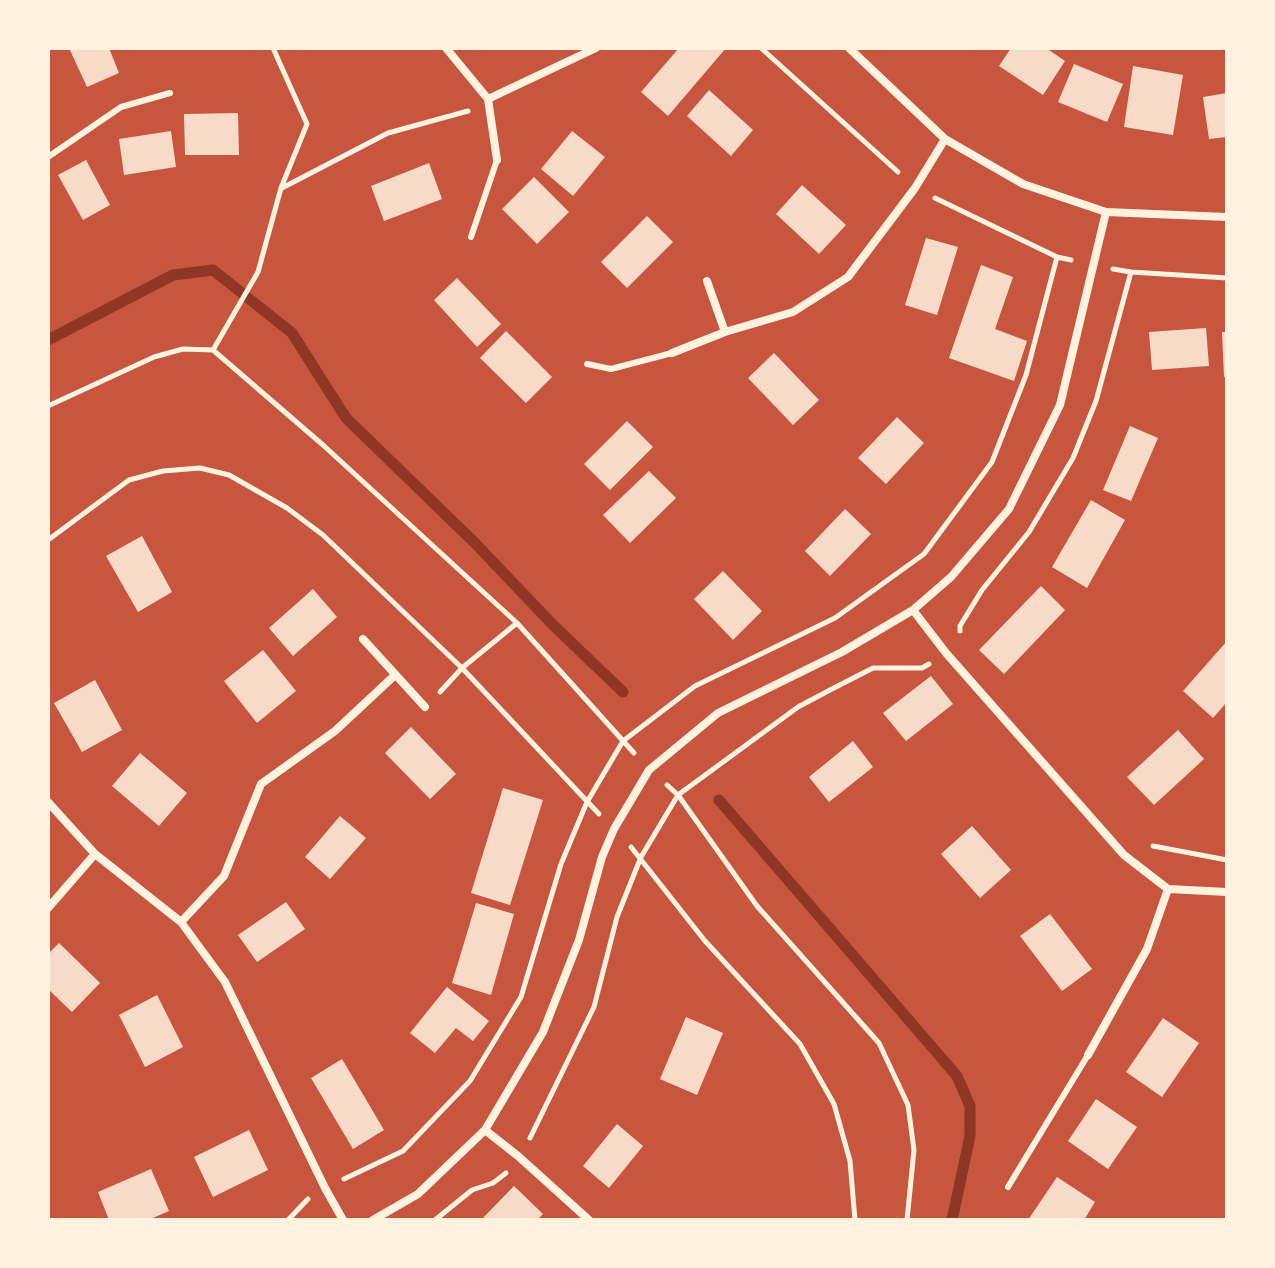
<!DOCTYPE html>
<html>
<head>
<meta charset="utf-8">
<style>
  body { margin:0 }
  #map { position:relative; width:1275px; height:1268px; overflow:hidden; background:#c8553d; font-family:"Titillium Web",sans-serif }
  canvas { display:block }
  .frame { position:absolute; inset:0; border:50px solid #fff3e0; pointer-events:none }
</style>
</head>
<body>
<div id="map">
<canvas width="1275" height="1268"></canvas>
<div class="frame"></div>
</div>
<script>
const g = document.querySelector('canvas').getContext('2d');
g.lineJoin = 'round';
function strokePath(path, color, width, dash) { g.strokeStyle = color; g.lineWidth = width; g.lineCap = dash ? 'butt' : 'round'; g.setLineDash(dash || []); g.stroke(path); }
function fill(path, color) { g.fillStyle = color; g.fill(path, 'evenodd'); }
const stream = new Path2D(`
  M48 340 173 275 213 270 292 333 346 418 475 543 552 624 623 692
  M719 800 957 1076 970 1106V1136L952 1220`);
const building = new Path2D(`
  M69 48H109L119 73 87 87Z
  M679 48H726L668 116 641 92Z
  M1011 48H1046L1065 61 1043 95 999 66Z
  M1074 64 1123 84 1107 122 1058 102Z
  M1133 66 1183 75 1173 135 1124 127Z
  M709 90 753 130 731 156 687 116Z
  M1227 93V137L1209 139 1203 97Z
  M238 113 239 155H185L184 114Z
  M171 131 176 167 124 175 119 139Z
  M572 131 605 157 573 196 541 169Z
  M86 160 110 205 83 220 58 175Z
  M429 163 442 199 384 221 371 186Z
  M534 177 569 212 537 244 502 209Z
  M802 185 846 225 819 254 776 214Z
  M647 216 673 242 627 288 601 262Z
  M926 238 958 247 937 315 905 305Z
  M981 265 1013 277 995 329 1027 341 1014 381 949 358Z
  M457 278 501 324 477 347 434 300Z
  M1206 328 1209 366 1152 370 1149 332Z
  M506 331 552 377 526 403 480 358Z
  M1222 332H1227V377H1224Z
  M774 353 819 400 793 425 748 378Z
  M897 417 924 443 886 484 858 458Z
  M627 421 653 447 610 490 584 464Z
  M1130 426 1158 438 1131 501 1103 490Z
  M649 471 676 498 630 543 603 515Z
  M1091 500 1125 520 1087 588 1052 567Z
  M845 509 871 534 830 576 805 551Z
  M142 536 172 592 138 612 106 556Z
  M723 571 762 611 733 640 694 599Z
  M1041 586 1065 610 1004 674 979 650Z
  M313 589 337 617 293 656 269 628Z
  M1227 641V702L1213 718 1183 691Z
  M263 650 296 691 257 723 224 681Z
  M931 676 953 704 906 741 883 713Z
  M95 680 122 730 82 752 54 703Z
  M411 727 456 774 430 799 385 753Z
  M1178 730 1204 759 1154 805 1127 777Z
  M853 741 873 767 829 802 809 777Z
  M140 753 187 793 159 826 112 786Z
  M503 788 543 800 510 905 471 893Z
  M340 816 366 838 330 879 305 857Z
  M972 826 1011 870 980 898 941 854Z
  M286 902 305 929 257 962 238 935Z
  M476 903 514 914 491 995 452 983Z
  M1050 914 1092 969 1062 991 1020 936Z
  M59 943 100 983 72 1012 48 989V954Z
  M447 987 489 1021 473 1041 456 1028 435 1053 410 1033Z
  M157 995 183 1047 145 1067 119 1015Z
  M686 1017 723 1033 697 1095 660 1079Z
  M1163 1018 1199 1043 1162 1097 1126 1072Z
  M342 1059 384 1130 353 1149 311 1078Z
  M1096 1099 1137 1127 1108 1169 1068 1141Z
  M617 1124 643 1146 609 1188 583 1166Z
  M249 1130 268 1170 213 1197 194 1157Z
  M151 1169 169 1211 148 1220H109L98 1192Z
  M1057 1177 1095 1202 1084 1220H1028Z
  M514 1186 543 1214 537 1220H481Z`);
const path = new Path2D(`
  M761 48 898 172
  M282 188 388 133 468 111
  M935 198 1057 257 1071 260
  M1113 269 1131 272 1227 278
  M213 350 258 272 281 188 307 124 273 48
  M48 406 154 357 183 349 213 350 323 445 517 623 634 753
  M48 540 129 480 163 471 200 468 229 475 287 508 323 535 462 668 599 814
  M960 631V626L982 590 1029 532 1073 458 1096 401 1131 272
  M440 692 462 668 517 623
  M667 785 678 795 757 906 879 1043 908 1105 914 1150 907 1220
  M1153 846 1227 860
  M631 847 705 941 800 1044 834 1104 850 1161 855 1220
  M530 1138 594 1007 617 917 641 857 678 795 798 707 830 690 873 668H922L929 664
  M344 1179 403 1151 470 1081 521 997 561 864 587 802 623 741 695 686 835 618 924 554 992 462 1026 375 1057 257
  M288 1220 308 1199
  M435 1220 472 1190 493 1183 506 1173`);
const service = new Path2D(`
  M48 157 121 107 170 93
  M471 237 497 160
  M587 364 611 369 672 353
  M1008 1187 1088 1055`);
const minor = new Path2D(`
  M446 48 488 99 497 160
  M849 48 945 139 1023 184 1106 212 1227 217
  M488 99 596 48
  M707 281 725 332
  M672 353 725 332 793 312 848 277 915 188 945 139
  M913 610 946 653 1124 855 1168 889 1227 892
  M363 639 425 707
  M48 802 95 854 181 922 225 982 325 1188 343 1220
  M48 908 95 854
  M181 922 224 876 261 784 335 731 394 676
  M1088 1055 1147 949 1168 889
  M485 1130 518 1156 589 1220
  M373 1220 418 1194 485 1130 543 1032 579 940 602 857 614 829 649 770 718 713 842 652 913 610 951 577 1009 509 1060 405 1106 212`);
strokePath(stream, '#8f3625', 11);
fill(building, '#f7dbc8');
strokePath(path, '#fff3e0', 5);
strokePath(service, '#fff3e0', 6);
strokePath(minor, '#fff3e0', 8);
</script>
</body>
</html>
